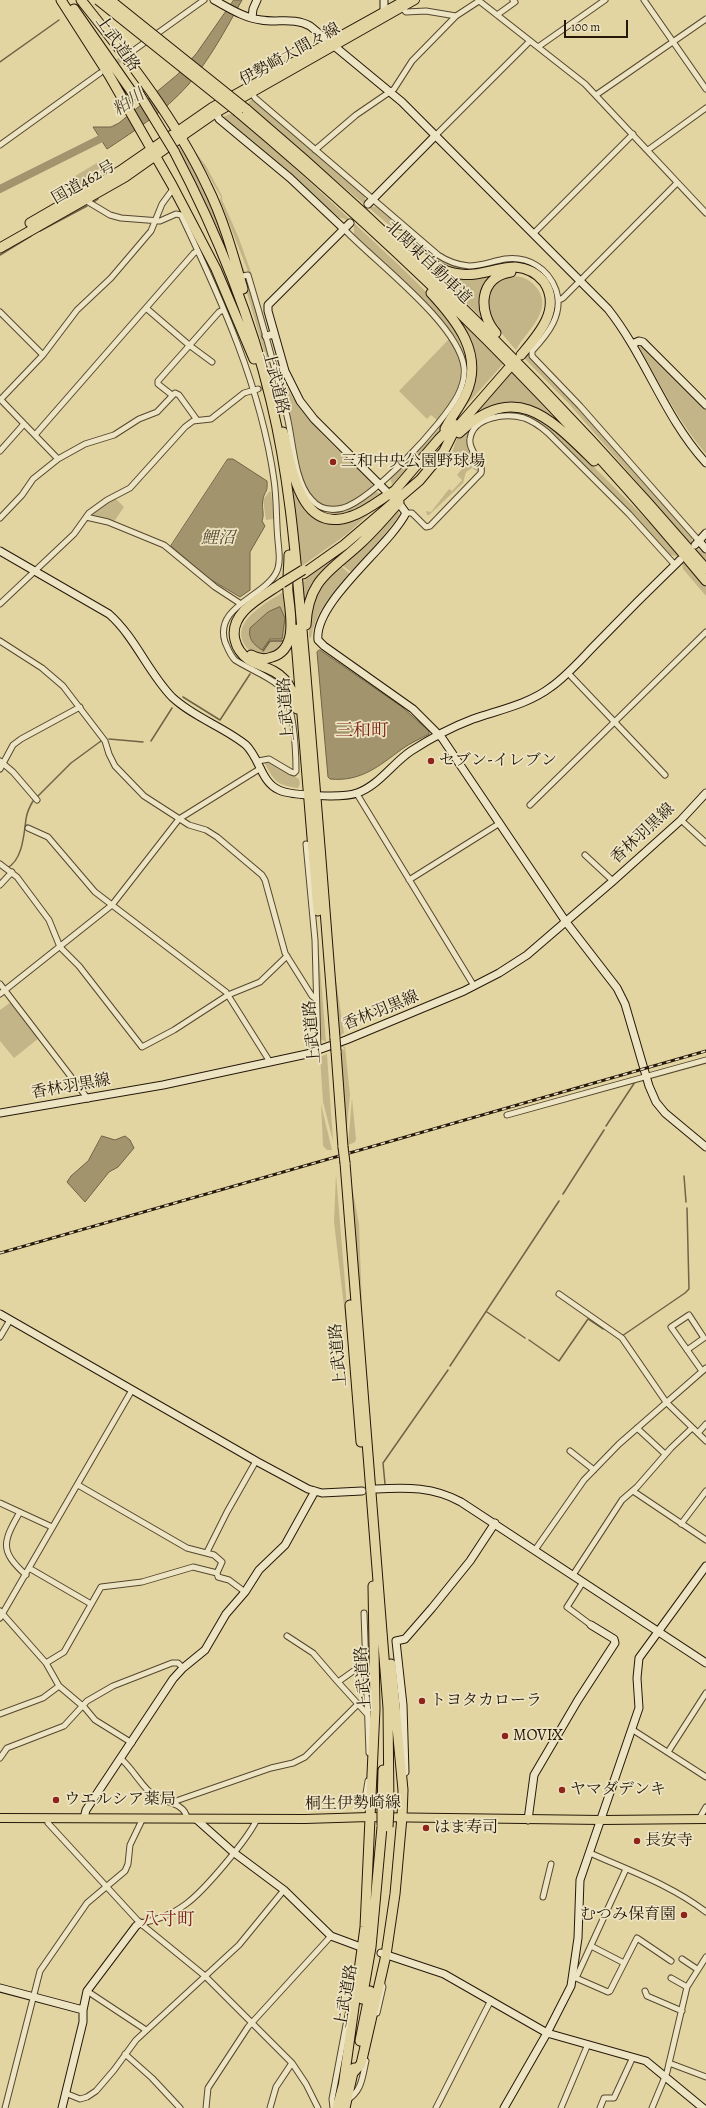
<!DOCTYPE html>
<html>
<head>
<meta charset="utf-8">
<style>
  body { margin:0 }
  #map { position:relative; width:706px; height:2108px; overflow:hidden; background:#e3d5a2; font-family:Alegreya,serif }
  canvas { display:block }
  .scale { position:absolute; left:564px; top:20px; width:64px; height:18px; box-sizing:border-box; border:2px solid #251809; border-top:0; padding-left:5px; font-size:12px; line-height:14px; white-space:nowrap; color:#251809; -webkit-text-stroke:3px #ede4c3; paint-order:stroke }
</style>
</head>
<body>
<div id="map">
<canvas width="706" height="2108"></canvas>
<div class="scale">100 m</div>
</div>
<script>
const g = document.querySelector('canvas').getContext('2d');
g.lineJoin = 'round';
function fill(path, color) { g.fillStyle = color; g.fill(path, 'evenodd'); }
function strokePath(path, color, width, dash) { g.strokeStyle = color; g.lineWidth = width; g.lineCap = dash ? 'butt' : 'round'; g.setLineDash(dash || []); g.stroke(path); }
function label(font, color, halo, rows, align = 'center') {
  g.font = font + ' Alegreya,"Noto Serif JP",serif'; g.lineWidth = 3.5; g.setLineDash([]); g.textBaseline = 'middle'; g.strokeStyle = halo; g.fillStyle = color; for (const [text, x, y, turn = 0] of rows) {
    g.save(); g.translate(x, y); g.rotate((+turn || 0) * Math.PI / 180); g.textAlign = isNaN(turn) ? turn : align; if (halo) g.strokeText(text, 0, 0); g.fillText(text, 0, 0); g.restore();
  }
}
const green = new Path2D(`
  M252 99 365 195V201L371 207 378 206C399 225 422 253 449 264 483 278 537 238 554 290 562 316 543 336 528 354L574 402 676 517 692 536V543L698 549 706 553V561L569 404 523 357C534 344 562 317 554 299 549 288 541 279 535 269L457 271 435 262 408 241 246 105Z
  M233 113C279 153 324 195 370 238 396 263 441 302 459 333 467 346 471 367 467 383 459 414 414 460 392 485L390 478 399 469H401C424 445 455 417 465 384 469 372 466 357 461 346 455 334 445 325 436 315 410 286 382 260 354 234V227L345 219 338 217 282 166 223 117Z
  M183 146 210 196 238 283 213 221 177 148Z
  M192 147 206 166 222 196V200L238 236 252 275 249 274 220 200 221 197Z
  M100 161 107 172 81 189 73 191 77 185 70 179Z
  M229 231 245 272 244 279 248 281 276 380 273 382Z
  M427 265 435 269 499 272C482 289 476 295 483 319Z
  M511 276C521 276 530 279 536 287 555 310 526 331 516 350 496 327 465 291 511 276Z
  M459 320 503 364 456 417C480 377 485 362 459 320Z
  M450 338C470 373 458 392 438 421L431 415 427 419 399 391Z
  M642 345 706 408V454C678 421 660 384 639 347Z
  M511 371 556 420 533 407 521 405 465 424Z
  M283 384H285C305 423 342 453 373 483L372 486C363 493 353 503 342 506 300 518 297 449 292 423 289 410 286 398 283 384Z
  M510 411 533 415 555 428 660 533 706 588V596L683 569 682 563 677 556 669 555 630 513 542 425C519 409 474 407 468 441L479 465V473L472 468 466 472 463 483 429 515H427L426 511 431 512 449 489 452 491 462 480 457 475 471 458 463 450 455 458 451 454C454 450 454 444 457 439 468 422 491 414 510 411Z
  M287 458 296 490 329 521 381 503 347 534 302 566 299 556Z
  M271 491 274 519 266 520 263 500 269 492Z
  M374 491 382 494C365 507 351 517 328 515L330 513 348 509Z
  M115 498 124 507 113 523 91 516 104 505Z
  M397 509 400 515 375 546 351 572 342 565 341 566 350 574C332 594 316 610 311 638L309 637V619L319 586Z
  M382 519 323 572 305 614 302 580 306 581 304 577Z
  M285 591 287 626 285 640 279 650 266 656 250 651C223 625 266 603 285 591Z
  M269 761 299 779 300 784 298 788C275 785 274 780 264 762Z
  M316 916 326 1042 319 1038Z
  M331 947 344 1033 338 1037Z
  M11 1002 39 1038 14 1058 0 1041V1010Z
  M343 1046 345 1047 350 1095 346 1136 339 1049 345 1050 343 1047H339Z
  M327 1054 333 1141 323 1102 320 1057Z
  M352 1098 356 1139 355 1142 348 1145Z
  M321 1104 332 1150H327L323 1146Z
  M349 1170 359 1224 364 1361Z
  M336 1174 351 1356 350 1357 334 1222Z`);
const water = new Path2D(`
  M234 0H242C226 29 210 59 188 85 165 111 136 130 107 149L93 127H111L119 123 177 75 196 54Z
  M228 459H233L267 481C268 493 265 490 263 499 261 507 265 514 262 521L265 526 250 552V590L240 597 208 578 171 546Z
  M280 607 285 618 282 639H270L262 650C253 644 248 639 250 628L268 612Z
  M320 650 402 707 429 731V734C420 739 410 743 402 749 379 766 361 782 330 779L328 777 317 652Z
  M102 1136 115 1140 125 1136 130 1140 134 1148 118 1167 109 1172 85 1202 67 1182 71 1176 88 1161Z`);
const stream = new Path2D(`
  M0 62 59 20
  M94 202 98 199
  M40 231 87 206
  M0 255 31 236
  M263 651 270 641H284
  M183 697 220 720 250 674
  M109 739 143 742
  M151 741 172 708
  M38 796 71 763 101 741
  M7 868C23 860 24 833 26 819 27 812 30 806 33 801
  M606 1126 635 1082
  M684 1176 686 1202
  M563 1194 604 1130
  M487 1312 525 1338
  M622 1336 685 1293 689 1289 687 1208
  M529 1340 559 1361 588 1319 603 1329
  M450 1366 559 1201
  M385 1484 383 1463 448 1370`);
const river = new Path2D(`
  M0 189 110 134`);
const streetTunnel = new Path2D(`
  M111 66 126 56
  M258 389 273 385`);
const street = new Path2D(`
  M478 0 585 84 706 213
  M644 0 706 89
  M402 8 406 12 426 11 456 16
  M497 15 515 2 513 0
  M538 47 605 0
  M130 53 204 0
  M252 93 255 98 438 255C447 261 458 265 469 266 481 266 493 261 505 259 528 256 548 268 556 290 564 314 548 334 532 351V356L580 406 699 541
  M596 95 706 19
  M436 135 530 41
  M0 145 100 73
  M315 150 356 115 394 89 412 61 456 16 479 1
  M648 150 706 108
  M65 189 78 196
  M85 200 110 215 121 218 160 221 176 214 181 215C221 299 261 387 274 480 277 500 276 521 278 541 279 551 281 564 276 573 263 597 214 607 225 642 228 649 230 655 235 660 249 669 266 675 278 685 294 698 296 751 296 771L294 773 291 772 269 759 258 761
  M534 233 633 134
  M243 276 248 275C262 321 275 368 287 416 293 440 294 481 311 499 319 509 331 511 343 508 373 499 443 424 458 395 462 387 465 376 464 367 458 323 374 261 344 229
  M559 300 563 298 677 183
  M146 308 189 345 212 362
  M0 312 43 355
  M172 395 158 384V381L219 312 223 310
  M0 400 43 355 77 310 111 278 151 231 162 204 173 189
  M1 400 58 459
  M35 435 194 253 198 251
  M0 451 24 424
  M406 513H412L426 527 430 526 481 473C484 460 468 452 470 439 473 416 507 413 524 418 533 421 541 427 548 433L629 514 675 565
  M86 517 108 522 164 545 215 587 241 604
  M0 518 22 495 33 479 58 459 85 444 114 435 139 419 157 412 175 393 179 395 197 420
  M0 604 74 534 89 513 107 500 130 488 185 427 193 421 211 419 244 393 258 389
  M0 641 42 668 63 686 105 741 109 754 115 766 144 796 189 825 206 830 217 837 262 875 265 880 285 953 312 996 316 999
  M568 673 665 775
  M0 761 13 772 37 800
  M0 769 13 745 21 739 80 707
  M357 794 474 986
  M530 805 706 632
  M681 820 706 843
  M28 828 48 837 95 892 226 992 270 1062
  M306 844 315 940 318 1051
  M585 855 613 881
  M0 864 17 877 49 920 60 947 79 966 142 1047 174 1030 228 995 260 982 287 956
  M409 880 500 823
  M0 885 12 872
  M0 984 88 1099
  M0 994 112 905 179 819 261 768
  M507 1115 706 1060
  M559 1294 622 1338 666 1402 706 1441
  M0 1337 10 1320
  M687 1350 704 1338 689 1315 671 1327 702 1371
  M637 1428 665 1454
  M698 1433 706 1424
  M570 1451 594 1470
  M78 1485 187 1548 214 1555 222 1562 217 1573
  M633 1491 706 1540
  M0 1503 52 1527
  M20 1512C2 1543 0 1551 26 1575
  M681 1524 706 1491
  M535 1550 584 1480 619 1444 706 1368
  M207 1552 227 1512 256 1461
  M29 1568 91 1604
  M573 1575 622 1500 637 1487 671 1448 692 1428
  M583 1582 567 1607 591 1625
  M0 1611 46 1663 59 1686 85 1708 95 1720 132 1743
  M364 1613 369 1753
  M0 1618 132 1390
  M287 1636 313 1653 338 1682 366 1662
  M46 1663 64 1652 101 1587 142 1582 193 1567 217 1573 218 1577 229 1580 245 1592
  M338 1682 367 1714
  M0 1714 43 1698 59 1686
  M633 1730 706 1777
  M668 1752 706 1693
  M0 1758 7 1748 64 1726 87 1701 113 1686 172 1663H178L183 1668
  M120 1758C133 1768 143 1790 156 1797 166 1802 186 1804 187 1819
  M368 1781 366 1793 370 1798
  M173 1802 271 1768 293 1763 305 1757 357 1705
  M47 1818 48 1823 140 1923 205 1976 292 2063 306 2084 318 2108
  M699 1819 706 1807
  M590 1853C630 1871 671 1885 706 1912
  M543 1897 551 1864
  M140 1923C155 1921 173 1914 186 1904 204 1891 248 1839 257 1819
  M591 1946 624 1963
  M682 1959 697 1969
  M576 1978 608 1992 610 1991 637 1938 671 1961
  M671 1978 687 1987
  M573 1979 576 1978 626 1869
  M87 1991 146 2030
  M645 1991 647 1996 682 2011
  M377 2013 383 1987 381 1982
  M125 2054 152 2078 180 2108
  M669 2063 706 2077
  M65 2093 80 2099 87 2097 96 2091 114 2070 136 2040 239 1945 284 1890
  M347 2100C362 2091 362 2078 366 2061
  M5 2108 40 1971 87 1903 125 1871 128 1864 130 1845 143 1818
  M206 2108 208 2088 248 2027 331 1936
  M270 2108 276 2087 292 2063
  M333 2108 332 2099 349 2009
  M436 2108 491 2000
  M561 2108 588 2044
  M600 2108 604 2098H614L633 2057
  M652 2108 667 2072 687 1987 706 1957`);
const secondary = new Path2D(`
  M214 0C229 8 244 18 261 20 278 23 294 17 310 26L402 102 608 309C646 357 664 417 706 463
  M384 0V10
  M252 18 253 9 257 0
  M216 113 219 119 290 178 344 229
  M368 204 436 135
  M350 223 268 305V311L285 371 300 401 314 419 386 491
  M266 336 274 334
  M632 344 639 341 643 342 706 405
  M401 506 406 513C388 548 314 602 318 640L324 646 413 709 442 738 566 922 617 988 625 1004 649 1086 656 1102 665 1113 706 1147
  M699 541 706 549
  M695 545 706 533
  M0 551 109 614C135 637 148 672 172 697 193 717 224 727 246 745 260 759 261 782 279 790 292 796 344 798 357 793 378 786 393 763 411 751 431 738 452 727 473 719 499 710 529 704 551 687 568 675 582 658 597 643 624 615 652 587 680 560
  M0 1113 163 1085 307 1054 346 1040 464 991 499 973 527 955 613 881 681 820 706 793
  M0 1314 256 1461 308 1489 322 1493 362 1491
  M376 1489C407 1487 434 1487 461 1502L706 1663
  M405 1772 403 1705 396 1641 405 1639 432 1608 470 1561 495 1523
  M84 1818 86 1810 173 1679 183 1668 205 1650 226 1614 245 1592 259 1570 285 1545 315 1491
  M196 1819 233 1852 284 1890 331 1936 366 1949
  M528 1820 534 1775 578 1700 615 1643 614 1639 591 1625
  M381 1953 444 1974 547 2033 646 2061 703 2108
  M0 1988 83 2010
  M62 2108 83 2022V2010L87 1991 136 1926 140 1923
  M504 2108 547 2033 571 1986 578 1938 580 1880 639 1708 637 1678 639 1658 706 1566`);
const primary = new Path2D(`
  M176 132 212 107 405 0
  M180 138 216 113 415 0
  M0 1818 305 1819 369 1817 602 1820 706 1819`);
const highway = new Path2D(`
  M61 0 109 75 172 185 216 269 254 359
  M81 0C127 58 175 118 207 186 223 218 233 254 243 289
  M74 9 134 95
  M246 109C412 250 564 404 706 569
  M238 112C407 254 566 411 706 581
  M174 151C216 231 250 313 271 401 292 487 297 576 305 664 316 789 325 913 335 1038
  M30 223 120 171 172 135
  M407 245C423 258 440 272 460 274 479 277 496 267 515 267 527 268 537 273 544 282 562 309 538 335 521 355
  M0 248 125 177 176 141
  M431 293C457 321 484 354 466 394 460 407 451 417 445 429
  M496 333C478 313 478 277 511 272
  M283 432C292 466 299 536 352 516 367 511 381 499 394 491
  M459 433C515 379 551 419 594 461
  M391 495 439 439 454 424
  M303 574 344 545 420 480 444 451 454 431 508 369
  M282 583C264 596 228 612 235 640 237 649 242 655 249 660 260 667 274 668 284 679 292 687 295 698 297 709
  M306 625C308 579 331 571 361 543 375 530 387 516 399 502
  M295 629 318 911
  M251 655C258 659 265 660 272 657 299 649 290 612 288 592 287 580 289 567 289 555
  M336 1051 343 1147
  M345 1163 388 1708 389 1808
  M350 1305 361 1442
  M382 1808 383 1770
  M362 1999 371 1947 382 1827
  M360 2041 370 1991
  M353 2073 361 2064 386 1955 395 1894 402 1817 403 1790 391 1664
  M343 2087 365 1927 375 1709 373 1586
  M337 2108 344 2082
  M345 2108 354 2068`);
const rail = new Path2D(`
  M0 1253 706 1051`);
const highwayBridge = new Path2D(`
  M98 0 238 112
  M110 0 246 109
  M138 92 174 151
  M282 583 303 570
  M335 1038 336 1051
  M343 1147 345 1163
  M382 1825V1808
  M388 1827 389 1808`);
const markers = [
  [333,462,4,"#8f2418"],
  [431,761,4,"#8f2418"],
  [422,1701,4,"#8f2418"],
  [505,1736,4,"#8f2418"],
  [562,1790,4,"#8f2418"],
  [56,1800,4,"#8f2418"],
  [426,1828,4,"#8f2418"],
  [637,1841,4,"#8f2418"],
  [684,1915,4,"#8f2418"]
];
const streetNames = [
  ["上武道路",117,44,55],
  ["伊勢崎大間々線",290,55,-29],
  ["国道462号",84,183,-30],
  ["北関東自動車道",428,263,44],
  ["上武道路",275,383,76],
  ["上武道路",287,709,-94],
  ["香林羽黒線",643,834,-43],
  ["香林羽黒線",381,1011,-22],
  ["上武道路",313,1032,-95],
  ["香林羽黒線",71,1087,-10],
  ["上武道路",339,1355,-95],
  ["上武道路",364,1678,-94],
  ["桐生伊勢崎線",353,1804,-1],
  ["上武道路",347,1996,-80]
];
const poiNames = [
  ["三和中央公園野球場",341,462],
  ["セブン-イレブン",439,761],
  ["トヨタカローラ",430,1701],
  ["MOVIX",513,1736],
  ["ヤマダデンキ",570,1790],
  ["ウエルシア薬局",64,1800],
  ["はま寿司",434,1828],
  ["長安寺",645,1841],
  ["むつみ保育園",676,1915,"right"]
];
const waterNames = [
  ["粕川",129,103,-34],
  ["鯉沼",218,539]
];
const quarterNames = [
  ["三和町",362,732],
  ["八寸町",168,1921]
];
fill(green, '#c3b588');
fill(water, '#a2956e');
strokePath(water, '#706346', 1);
strokePath(stream, '#706346', 1.5);
strokePath(river, '#a2956e', 8);
strokePath(streetTunnel, '#bdaf83', 5, [5, 2.5]);
strokePath(street, '#54472f', 7);
strokePath(secondary, '#251809', 9);
strokePath(primary, '#251809', 10);
strokePath(highway, '#251809', 11);
strokePath(street, '#ede4c3', 5);
strokePath(secondary, '#ede4c3', 7);
strokePath(primary, '#e3d5a2', 8);
strokePath(highway, '#e3d5a2', 9);
strokePath(rail, '#251809', 3);
strokePath(rail, '#ede4c3', 1.5, [4.5]);
strokePath(highwayBridge, '#251809', 11, []);
strokePath(highwayBridge, '#e3d5a2', 9);
for (const [x, y, r, color] of markers) { const dot = new Path2D(); dot.arc(x, y, r, 0, 2 * Math.PI); g.fillStyle = color; g.fill(dot); strokePath(dot, '#ede4c3', 1.5); }
label('16px', '#251809', '#ede4c3', streetNames);
label('16px', '#251809', '#ede4c3', poiNames, 'left');
label('italic 17px', '#574a31', '#ede4c3', waterNames);
label('18px', '#7a1f14', '#ede4c3', quarterNames);
</script>
</body>
</html>
